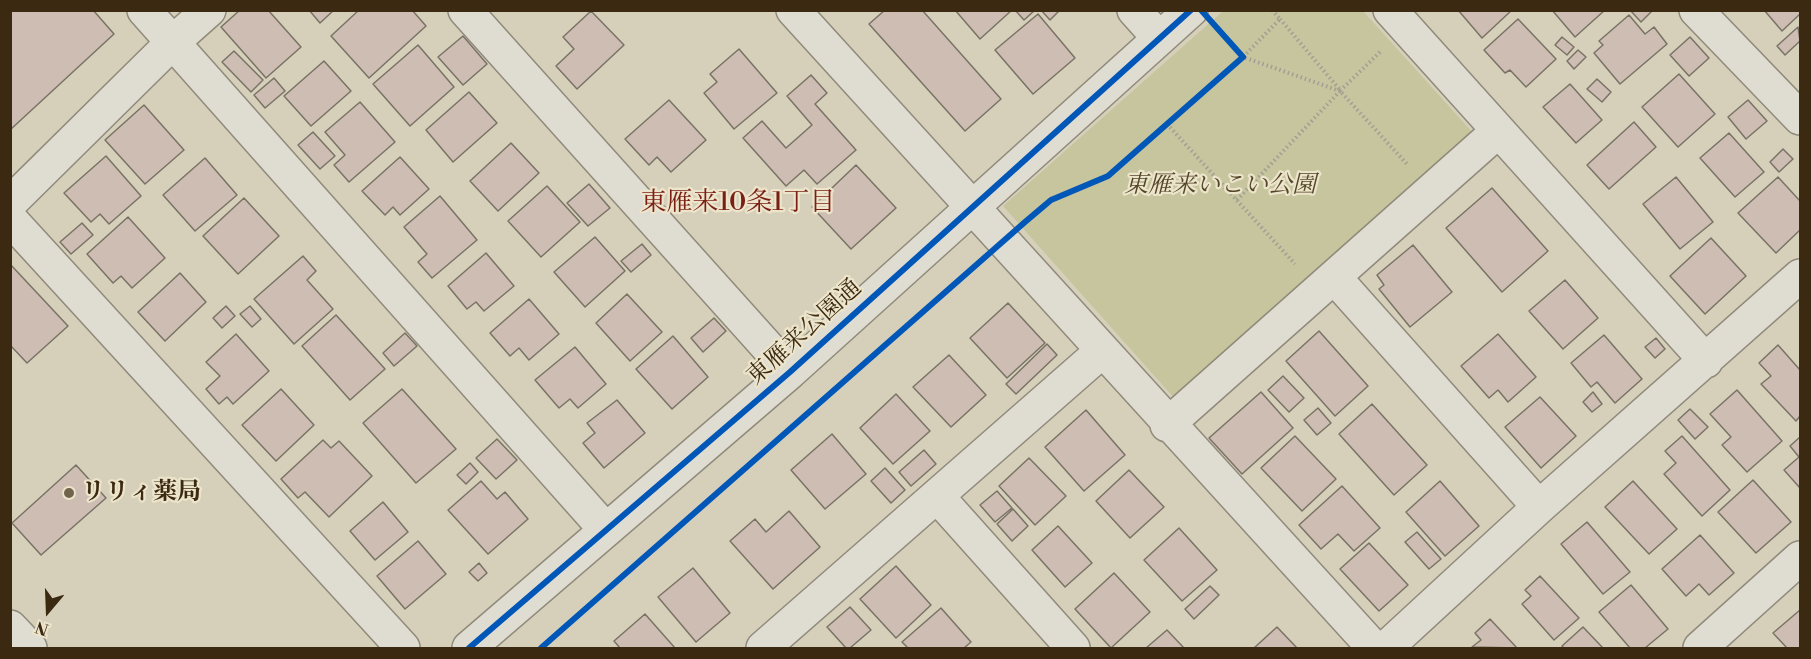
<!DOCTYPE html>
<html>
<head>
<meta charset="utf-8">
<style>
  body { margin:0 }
  #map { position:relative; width:1811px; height:659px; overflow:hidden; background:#d6d0bb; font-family:"Libre Bodoni",serif }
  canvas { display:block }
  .frame { position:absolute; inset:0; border:12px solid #3b2a11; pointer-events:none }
  .north { position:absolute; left:18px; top:581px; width:60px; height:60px; -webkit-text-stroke:4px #ece4cb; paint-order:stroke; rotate:199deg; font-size:16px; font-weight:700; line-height:24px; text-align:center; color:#3b2a11 }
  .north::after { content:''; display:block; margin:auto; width:21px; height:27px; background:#3b2a11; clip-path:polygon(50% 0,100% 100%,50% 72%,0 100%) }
</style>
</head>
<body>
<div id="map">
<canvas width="1811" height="659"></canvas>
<div class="frame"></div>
<div class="north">N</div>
</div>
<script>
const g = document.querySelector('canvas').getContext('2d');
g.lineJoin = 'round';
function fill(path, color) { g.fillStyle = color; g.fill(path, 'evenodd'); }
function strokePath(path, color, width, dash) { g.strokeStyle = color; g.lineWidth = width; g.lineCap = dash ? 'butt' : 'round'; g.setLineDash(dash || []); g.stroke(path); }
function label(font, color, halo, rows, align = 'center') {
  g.font = font + ' "Libre Bodoni","Noto Serif JP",serif'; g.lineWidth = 4.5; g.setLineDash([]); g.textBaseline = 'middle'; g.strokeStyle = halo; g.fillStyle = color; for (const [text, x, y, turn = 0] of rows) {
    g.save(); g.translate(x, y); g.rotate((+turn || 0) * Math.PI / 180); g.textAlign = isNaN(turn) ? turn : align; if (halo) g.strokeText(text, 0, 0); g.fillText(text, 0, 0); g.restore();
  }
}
const green = new Path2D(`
  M1223 11H1363L1474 134 1175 399 1003 206Z`);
const building = new Path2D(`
  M10 10H93L114 34 10 130Z
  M240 10H268L301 47 266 78 221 27Z
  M309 10H334L320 23Z
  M359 10H412L426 26 369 78 331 36Z
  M885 10H922L1001 99 965 131 869 24Z
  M955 10H1012L980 39Z
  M1015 10H1034V11L1024 20Z
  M1041 10H1060L1050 20Z
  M1458 10H1512L1482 38Z
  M1552 10H1605L1575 37Z
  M1630 10H1653L1641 22Z
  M1764 10H1800V14L1782 31Z
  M591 11 624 45 577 89 556 66 574 49 563 37Z
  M1038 14 1075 58 1033 94 995 50Z
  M1629 15 1645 34 1654 27 1667 44 1620 84 1594 53 1603 45 1599 41Z
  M1518 19 1556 59 1526 87 1510 70 1505 73 1484 50Z
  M1798 27 1800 41 1785 55 1777 46Z
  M463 36 487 64 463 85 438 57Z
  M1562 37 1574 47 1567 55 1555 45Z
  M1690 37 1709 58 1689 76 1670 55Z
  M418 45 454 87 410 126 373 84Z
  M739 49 777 93 734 129 704 93 717 82 710 74Z
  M1578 50 1586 57 1574 69 1567 61Z
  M234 51 263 80 251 92 222 62Z
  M324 61 351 91 311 126 284 96Z
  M1679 74 1715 114 1678 147 1642 107Z
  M811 75 827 93 815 104 856 150 817 184 804 170 786 186 743 138 762 121 786 148 812 125 787 96Z
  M274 78 285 91 265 108 254 95Z
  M1597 79 1611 92 1602 102 1587 89Z
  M1570 84 1602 120 1576 143 1543 107Z
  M469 92 497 123 453 162 426 130Z
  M669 100 706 140 671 172 657 157 649 165 625 139Z
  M1748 100 1767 121 1746 139 1728 117Z
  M360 102 395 142 349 182 334 165 345 155 325 132Z
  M144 105 184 150 145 184 105 140Z
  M1634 122 1656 147 1609 189 1587 165Z
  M313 132 335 156 320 169 298 145Z
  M1729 133 1764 172 1735 197 1700 158Z
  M511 143 539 173 498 211 470 181Z
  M1783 149 1793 159 1779 172 1770 162Z
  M106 156 141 196 109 224 100 214 91 222 64 193Z
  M400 157 429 189 400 215 393 207 385 215 362 191Z
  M205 158 237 195 195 231 163 195Z
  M856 165 896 208 851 249 812 207Z
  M1676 177 1713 222 1680 249 1643 204Z
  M1778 177 1800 201V230L1776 253 1738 213Z
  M589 184 610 208 588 226 567 203Z
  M547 186 580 222 541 257 508 221Z
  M1492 188 1548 251 1502 292 1446 228Z
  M440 196 477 240 432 278 418 262 427 254 404 227Z
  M244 198 279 236 238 274 203 236Z
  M128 217 165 258 132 288 121 276 113 283 87 254Z
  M82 223 93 235 71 254 60 242Z
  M595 237 625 271 585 307 554 272Z
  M1711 238 1746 276 1705 314 1670 276Z
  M642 244 651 255 631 272 621 261Z
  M1413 245 1452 292 1410 327 1379 289 1384 285 1377 275Z
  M486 253 514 286 484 311 476 302 467 309 448 286Z
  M303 256 316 271 307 280 333 309 294 344 254 299Z
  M10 264 68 326 27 363 10 345Z
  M180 273 206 302 165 341 138 312Z
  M1565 280 1598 318 1563 349 1529 311Z
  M627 294 662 332 630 361 596 323Z
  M529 299 559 334 529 360 519 348 510 356 490 333Z
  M1008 303 1045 343 1007 378 970 338Z
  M226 306 235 316 222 328 213 318Z
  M250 306 261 319 252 327 240 314Z
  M336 315 385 369 350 400 302 346Z
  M714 318 726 331 703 352 691 338Z
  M1319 331 1368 386 1335 416 1286 361Z
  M405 333 417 346 394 366 383 353Z
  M236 334 269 371 233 404 227 397 219 404 206 389 220 376 206 362Z
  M1498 334 1536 377 1508 402 1498 390 1489 398 1461 366Z
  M1604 335 1642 379 1615 403 1597 382 1591 387 1571 363Z
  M673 336 708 377 672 409 636 369Z
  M1656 338 1665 349 1655 358 1645 347Z
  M1047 344 1057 355 1016 394 1006 384Z
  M1778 345 1800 370V416L1796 421 1761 384 1771 376 1759 363Z
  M575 347 606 384 578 408 570 399 559 408 535 380Z
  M949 355 986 395 951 427 913 387Z
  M1283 376 1304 398 1289 412 1268 390Z
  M281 389 314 425 276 461 242 425Z
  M402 389 456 449 416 483 363 423Z
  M1737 390 1782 441 1747 472 1722 445 1731 437 1710 414Z
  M1261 392 1293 428 1242 474 1209 438Z
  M1593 392 1602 404 1592 412 1583 402Z
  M896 394 930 431 893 464 860 428Z
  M1540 397 1576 436 1541 468 1505 427Z
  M617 400 645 433 604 468 583 443 595 433 587 423Z
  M1372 404 1427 465 1394 495 1339 434Z
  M1318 408 1331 423 1317 435 1304 420Z
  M1690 409 1708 427 1695 439 1678 420Z
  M1086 410 1125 455 1084 491 1045 447Z
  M832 434 866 474 825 509 791 470Z
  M1295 436 1336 479 1302 511 1261 468Z
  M1682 436 1730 490 1702 516 1664 474 1676 463 1665 451Z
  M1800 437V488L1784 470 1799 457 1790 446Z
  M497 439 517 460 496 479 476 458Z
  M323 440 331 448 339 441 372 476 329 517 305 492 298 498 281 479Z
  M924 450 936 464 911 486 899 472Z
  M1029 458 1066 496 1035 525 999 486Z
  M470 463 478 472 466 484 457 475Z
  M76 465 106 498 41 555 12 523Z
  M885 468 905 490 891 503 871 481Z
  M1129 470 1164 507 1130 538 1096 501Z
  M1753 480 1791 522 1756 553 1718 512Z
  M481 481 497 499 505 492 528 519 488 554 448 510Z
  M1440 481 1479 526 1445 556 1406 512Z
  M1633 481 1677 529 1649 554 1605 507Z
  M1342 486 1380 528 1354 551 1338 534 1321 549 1299 525Z
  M997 491 1012 508 995 522 980 505Z
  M383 502 408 532 375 560 350 531Z
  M1013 509 1028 526 1012 541 997 524Z
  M789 511 820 547 773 589 730 541 755 519 766 532Z
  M1587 522 1630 572 1603 594 1561 544Z
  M1058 526 1092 563 1065 587 1032 550Z
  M1179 528 1217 570 1182 601 1144 560Z
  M1417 532 1441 559 1429 569 1405 542Z
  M1700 535 1734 573 1709 595 1699 584 1686 596 1662 569Z
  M418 541 446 574 405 609 377 576Z
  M1369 543 1408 585 1379 611 1340 569Z
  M479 563 487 573 478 581 469 572Z
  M896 566 931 605 896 638 860 599Z
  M693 568 730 613 696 642 658 597Z
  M1114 573 1150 612 1111 648 1075 609Z
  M1540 576 1579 618 1554 640 1522 604 1531 596 1525 590Z
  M1631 585 1668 629 1645 648H1630L1599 612Z
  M1210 586 1219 595 1194 619 1185 609Z
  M850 607 871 630 850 648H846L827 627Z
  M941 608 971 642 964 648H908L902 642Z
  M1800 610V648H1787L1773 633Z
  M645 614 675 648H620L614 641Z
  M1490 619 1517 648 1472 647 1481 640 1475 633Z
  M1277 627 1297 648H1254Z
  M1583 627 1603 648H1564L1562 646Z
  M1167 630 1184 648H1146Z`);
const path = new Path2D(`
  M1272 10 1280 19 1243 57 1340 91
  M1280 19 1340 90
  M1380 52 1340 91 1407 164
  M1167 124 1295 264
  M1237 200 1340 91`);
const minor = new Path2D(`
  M144 10 605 529
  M465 10 790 372
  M793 10 1374 648
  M1134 10 1159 38
  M1390 10 1706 361
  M1696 10 1800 118
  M10 203 173 42 209 10
  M10 219 403 648
  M1335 278 1539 507
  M1167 425 1497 132
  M937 496 1073 648
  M10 627 30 648
  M469 648 790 372 1191 10
  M763 648 1101 352
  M1386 648 1539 507 1800 276
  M1700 648 1800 558`);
const cycleway = new Path2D(`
  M469 648 790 372 1191 10
  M541 648 1025 222 1051 200 1108 176 1243 57 1201 10`);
const markers = [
  [69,493,6,"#71644c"]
];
const parkNames = [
  ["東雁来いこい公園",1220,186]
];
const streetNames = [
  ["東雁来公園通",805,333,-42]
];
const poiNames = [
  ["リリィ薬局",81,493]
];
const neighbourhoodNames = [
  ["東雁来10条1丁目",738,204]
];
fill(green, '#c6c59e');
fill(building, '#cebdb2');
strokePath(building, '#797365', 1.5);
strokePath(minor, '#908a7b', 36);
strokePath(path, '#a29e94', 4, [1.5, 3]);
strokePath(minor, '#dfdcd2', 33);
strokePath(cycleway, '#0057b8', 6);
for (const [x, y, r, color] of markers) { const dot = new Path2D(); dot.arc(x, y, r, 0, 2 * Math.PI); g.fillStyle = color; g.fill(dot); strokePath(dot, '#ece4cb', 2); }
label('italic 24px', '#544729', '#ece4cb', parkNames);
label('24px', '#3b2a11', '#ece4cb', streetNames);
label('bold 24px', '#3b2a11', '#ece4cb', poiNames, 'left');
label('26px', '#7a1f14', '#ece4cb', neighbourhoodNames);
</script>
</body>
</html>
